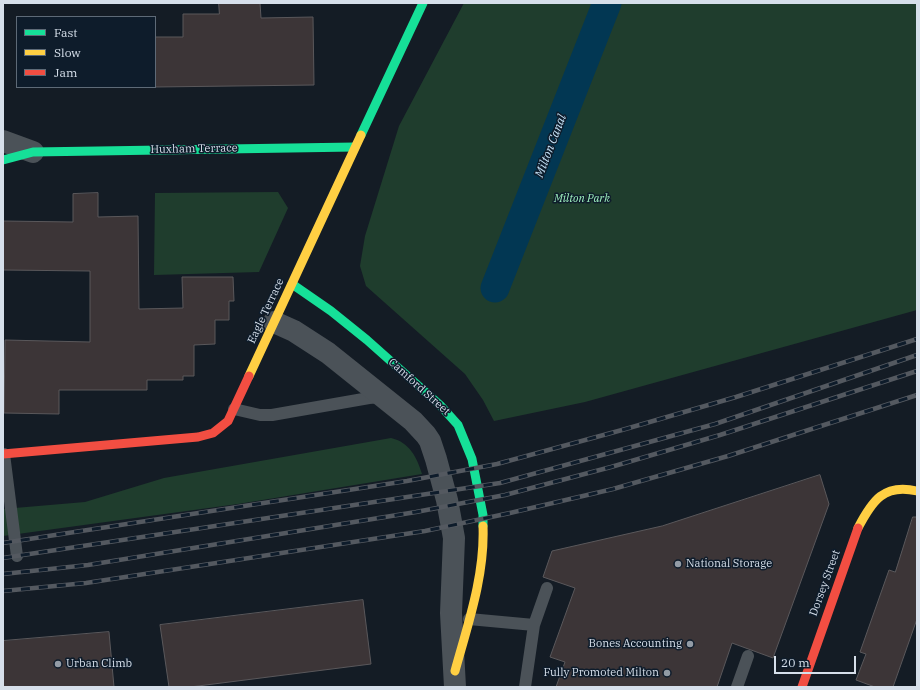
<!DOCTYPE html>
<html>
<head>
<meta charset="utf-8">
<style>
  body { margin:0 }
  #map { position:relative; width:920px; height:690px; overflow:hidden; background:#141c25; font-family:"IBM Plex Serif",serif }
  canvas { display:block }
  .frame { position:absolute; inset:0; border:4px solid #d6dfea; pointer-events:none }
  .legend { position:absolute; left:16px; top:16px; width:140px; height:72px; box-sizing:border-box; background:#0e1c2b; border:1px solid #5e6a77; margin:0; padding:5px 7px; list-style:none; font-size:12px; color:#d6dfea }
  .legend li { display:flex; align-items:center; gap:8px; height:20px }
  .legend b { width:20px; border:1px solid #5e6a77 }
  .scale { position:absolute; left:774px; top:656px; width:82px; height:18px; box-sizing:border-box; border:2px solid #d6dfea; border-top:0; padding-left:5px; font-size:12px; line-height:14px; white-space:nowrap; color:#d6dfea; -webkit-text-stroke:3px #0e1c2b; paint-order:stroke }
</style>
</head>
<body>
<div id="map">
<canvas width="920" height="690"></canvas>
<div class="frame"></div>
<ul class="legend">
<li><b style="height:5px;background:#16e098"></b>Fast</li>
<li><b style="height:5px;background:#ffcf43"></b>Slow</li>
<li><b style="height:5px;background:#f24e42"></b>Jam</li>
</ul>
<div class="scale">20 m</div>
</div>
<script>
const g = document.querySelector('canvas').getContext('2d');
g.lineJoin = 'round';
function fill(path, color) { g.fillStyle = color; g.fill(path, 'evenodd'); }
function strokePath(path, color, width, dash) { g.strokeStyle = color; g.lineWidth = width; g.lineCap = dash ? 'butt' : 'round'; g.setLineDash(dash || []); g.stroke(path); }
function label(font, color, halo, rows, align = 'center') {
  g.font = font + ' "IBM Plex Serif",serif'; g.lineWidth = 3; g.setLineDash([]); g.textBaseline = 'middle'; g.strokeStyle = halo; g.fillStyle = color; for (const [text, x, y, turn = 0] of rows) {
    g.save(); g.translate(x, y); g.rotate((+turn || 0) * Math.PI / 180); g.textAlign = isNaN(turn) ? turn : align; if (halo) g.strokeText(text, 0, 0); g.fillText(text, 0, 0); g.restore();
  }
}
const green = new Path2D(`
  M464 3H917V310L585 402 494 421 483 400 465 374 366 286 360 266 365 236 399 126Z
  M278 192 288 208 259 272 154 275 155 193Z
  M391 438C409 442 417 457 422 474L238 504 3 536V509L85 502 164 478Z`);
const canal = new Path2D(`
  M495 288 607 3`);
const building = new Path2D(`
  M219 3H260L261 18 313 17 314 85 155 87V37H183V14H219Z
  M98 193V217L138 216 139 309 183 308 182 277H233L234 301H229V320H215V344L194 345V376H183V380H147V390H59V414L4 413 5 340 90 342V271L3 270V221L73 222V194Z
  M820 475 829 504 773 658 732 643 717 687H556L565 662 550 657 575 588 543 577 552 551 662 526Z
  M913 517H917V619L893 687H875L856 680 866 654 860 652 889 570 895 572Z
  M363 600 371 664 190 687H169L160 625Z
  M109 632 114 687H3V641Z`);
const lane = new Path2D(`
  M234 409 260 415H272L369 398 382 397
  M4 454 17 556
  M469 619 534 625
  M525 687 534 625 547 588
  M737 687 748 656`);
const street = new Path2D(`
  M3 141 33 152
  M274 322 294 331 328 353 413 421 426 435 430 441 436 459 447 500 454 538 451 613 455 687`);
const fast = new Path2D(`
  M361 135 423 3
  M3 160 33 152 355 147
  M292 284 331 311 367 340 440 405 458 425 472 459 483 515V526`);
const slow = new Path2D(`
  M249 376 361 135
  M858 528C872 501 884 483 917 491
  M455 671C468 624 485 575 483 526`);
const jam = new Path2D(`
  M3 454 198 437 213 433 228 421 249 376
  M802 687 858 528`);
const rail = new Path2D(`
  M3 543 407 481 497 464 622 430 736 397 917 339
  M3 558 500 483 715 424 917 355
  M3 574 88 565 416 512 505 495 611 467 720 435 917 371
  M3 591 86 583 425 531 510 513 613 489 728 456 917 395`);
const markers = [
  [678,564,4,"#929ba5"],
  [690,644,4,"#929ba5"],
  [58,664,4,"#929ba5"],
  [667,673,4,"#929ba5"]
];
const streetNames = [
  ["Huxham Terrace",194,149,-1],
  ["Eagle Terrace",266,311,-65],
  ["Camford Street",419,387,42],
  ["Dorsey Street",825,583,-70]
];
const parkNames = [
  ["Milton Park",582,199]
];
const poiNames = [
  ["National Storage",686,564],
  ["Bones Accounting",682,644,"right"],
  ["Urban Climb",66,664],
  ["Fully Promoted Milton",659,673,"right"]
];
const waterNames = [
  ["Milton Canal",551,146,-69]
];
fill(green, '#1f3d2d');
strokePath(canal, '#023753', 29);
fill(building, '#3c3537');
strokePath(building, '#5a585b', 1);
strokePath(lane, '#4b5258', 12);
strokePath(street, '#4b5258', 22);
strokePath(fast, '#16e098', 9);
strokePath(slow, '#ffcf43', 9);
strokePath(jam, '#f24e42', 9);
strokePath(rail, '#545960', 4.5);
strokePath(rail, '#0e1c2b', 3, [9]);
for (const [x, y, r, color] of markers) { const dot = new Path2D(); dot.arc(x, y, r, 0, 2 * Math.PI); g.fillStyle = color; g.fill(dot); strokePath(dot, '#0e1c2b', 1.5); }
label('11px', '#d6dfea', '#0e1c2b', streetNames);
label('italic 11px', '#9ff1bf', '#0e1c2b', parkNames);
label('11px', '#d6dfea', '#0e1c2b', poiNames, 'left');
label('italic 12px', '#c6e3f8', '#0e1c2b', waterNames);
</script>
</body>
</html>
